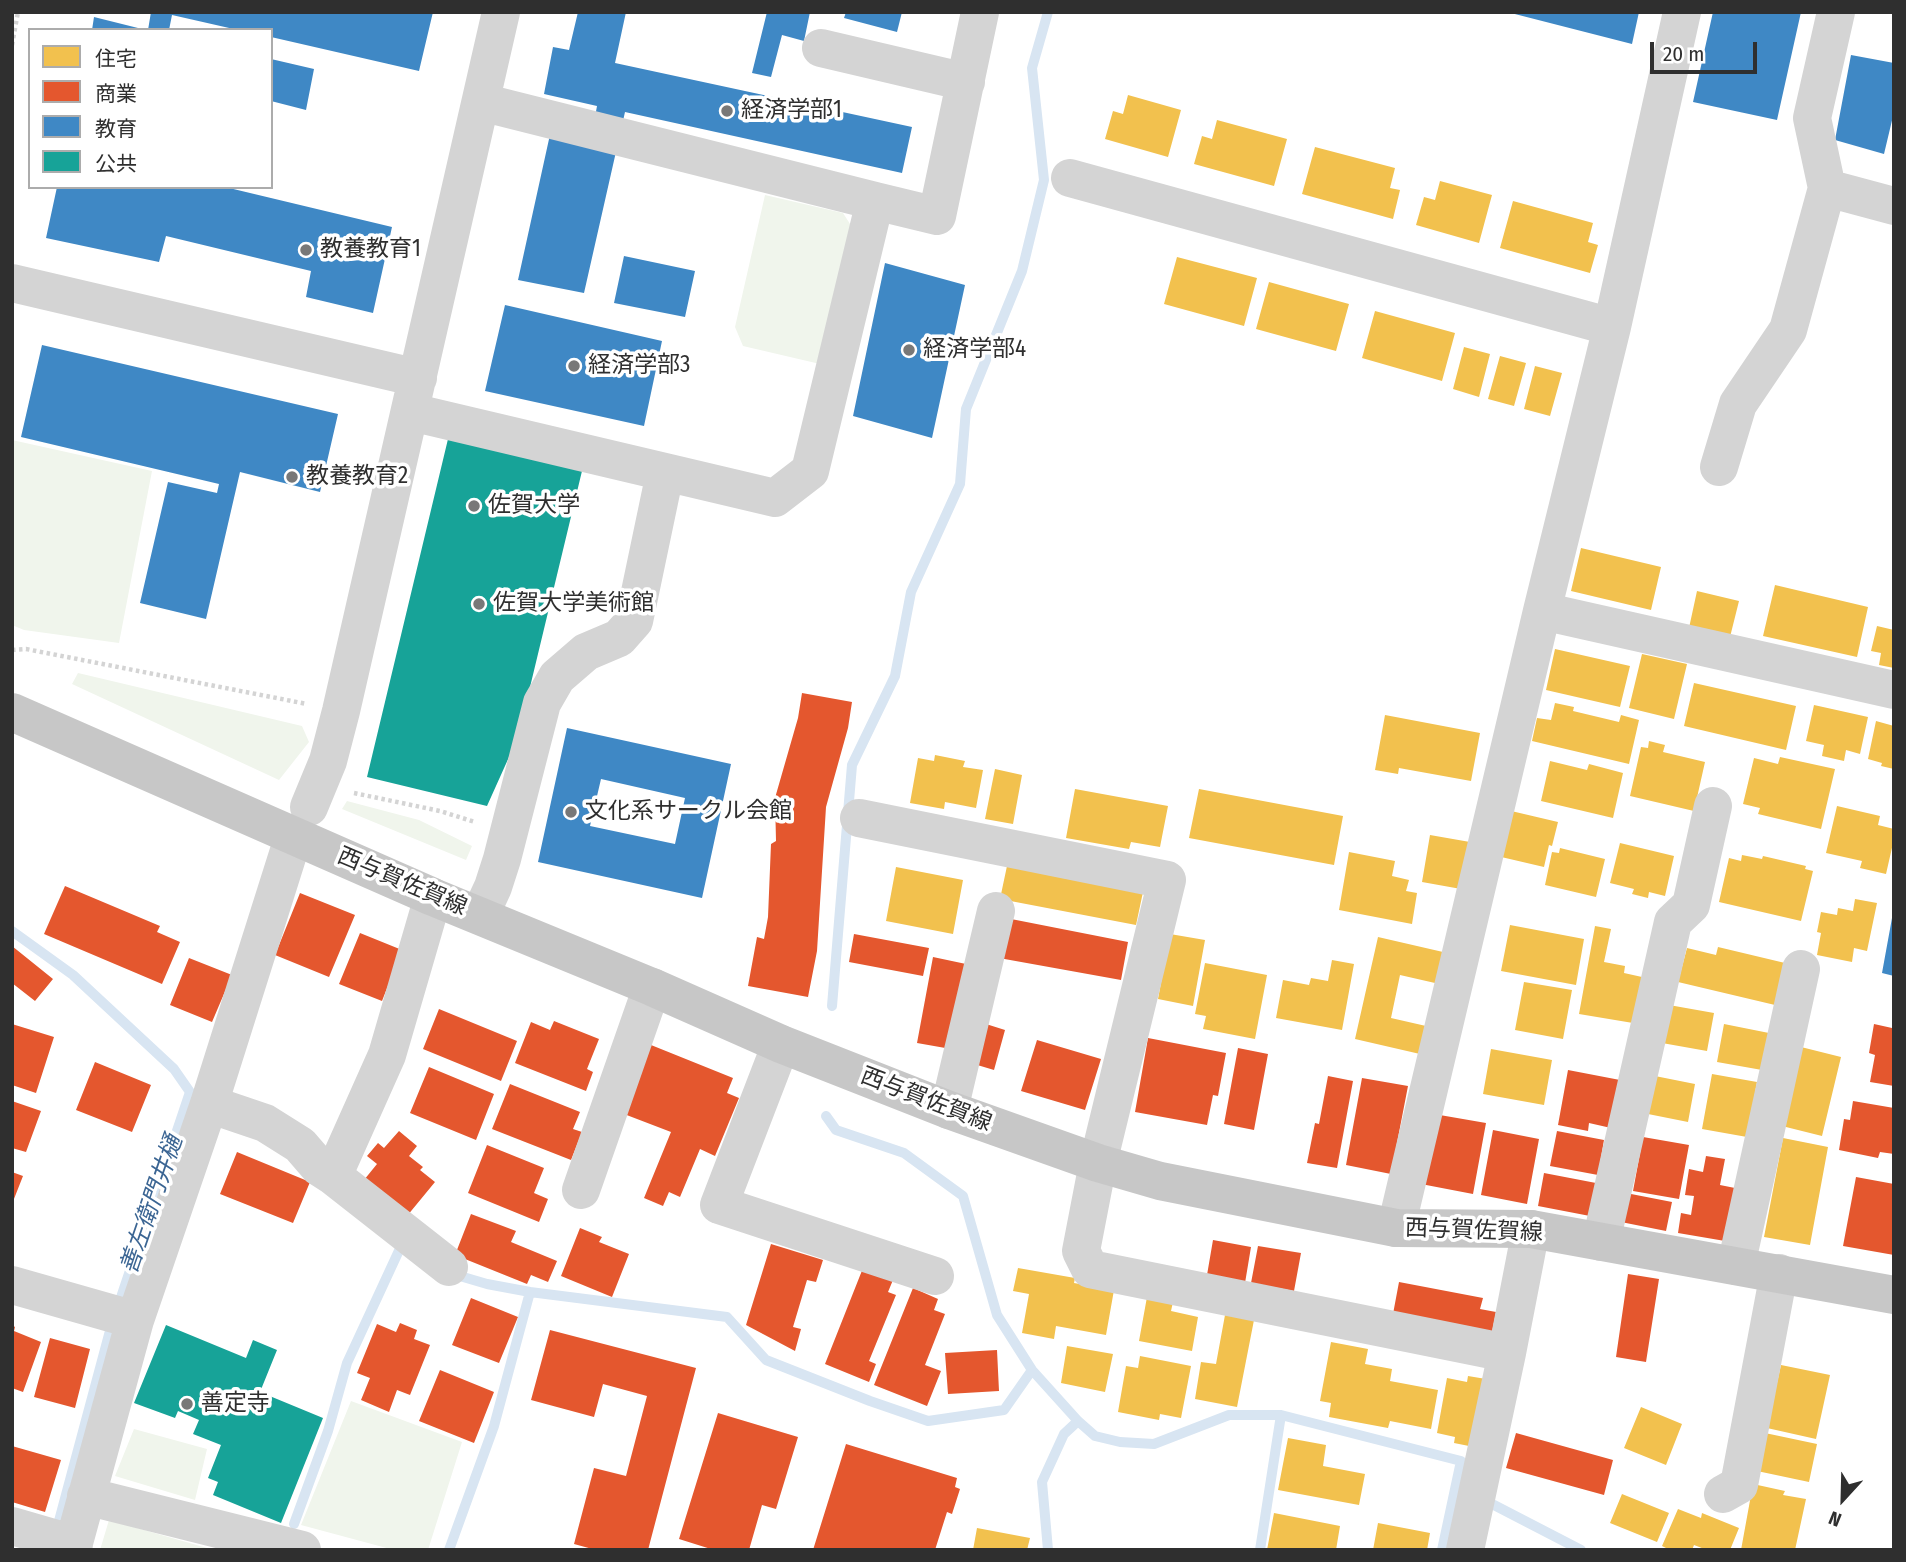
<!DOCTYPE html>
<html>
<head>
<meta charset="utf-8">
<style>
  body { margin:0 }
  #map { position:relative; width:1906px; height:1562px; overflow:hidden; background:#fff; font-family:"Fira Sans Condensed","Noto Sans JP",sans-serif }
  canvas { display:block }
  .frame { position:absolute; inset:0; border:14px solid #2f2f2f; pointer-events:none }
  .legend { position:absolute; left:28px; top:28px; width:245px; height:161px; box-sizing:border-box; background:#fff; border:2px solid #acacac; margin:0; padding:9px 12px; list-style:none; font-size:21px; color:#2f2f2f }
  .legend li { display:flex; align-items:center; gap:14px; height:35px }
  .legend b { width:35px; border:2px solid #acacac }
  .north { position:absolute; left:1808px; top:1464px; width:70px; height:70px; -webkit-text-stroke:5px #fff; paint-order:stroke; rotate:202deg; font-size:19px; font-weight:700; line-height:28px; text-align:center; color:#2f2f2f }
  .north::after { content:''; display:block; margin:auto; width:24px; height:32px; background:#2f2f2f; clip-path:polygon(50% 0,100% 100%,50% 72%,0 100%) }
  .scale { position:absolute; left:1650px; top:42px; width:107px; height:32px; box-sizing:border-box; border:4px solid #2f2f2f; border-top:0; padding-left:9px; font-size:21px; line-height:24px; white-space:nowrap; color:#2f2f2f; -webkit-text-stroke:5px #fff; paint-order:stroke }
</style>
</head>
<body>
<div id="map">
<canvas width="1906" height="1562"></canvas>
<div class="frame"></div>
<ul class="legend">
<li><b style="height:19px;background:#f2c14e"></b>住宅</li>
<li><b style="height:19px;background:#e4572e"></b>商業</li>
<li><b style="height:19px;background:#3f88c5"></b>教育</li>
<li><b style="height:19px;background:#17a398"></b>公共</li>
</ul>
<div class="north">N</div>
<div class="scale">20 m</div>
</div>
<script>
const g = document.querySelector('canvas').getContext('2d');
g.lineJoin = 'round';
function fill(path, color) { g.fillStyle = color; g.fill(path, 'evenodd'); }
function strokePath(path, color, width, dash) { g.strokeStyle = color; g.lineWidth = width; g.lineCap = dash ? 'butt' : 'round'; g.setLineDash(dash || []); g.stroke(path); }
function label(font, color, halo, rows, align = 'center') {
  g.font = font + ' "Fira Sans Condensed","Noto Sans JP",sans-serif'; g.lineWidth = 7; g.setLineDash([]); g.textBaseline = 'middle'; g.strokeStyle = halo; g.fillStyle = color; for (const [text, x, y, turn = 0] of rows) {
    g.save(); g.translate(x, y); g.rotate((+turn || 0) * Math.PI / 180); g.textAlign = isNaN(turn) ? turn : align; if (halo) g.strokeText(text, 0, 0); g.fillText(text, 0, 0); g.restore();
  }
}
const green = new Path2D(`
  M765 195 843 213 852 227 820 364 743 346 735 327Z
  M12 440 152 471 119 643 24 630 12 625Z
  M78 673 302 726 309 742 279 780 72 684Z
  M347 801 419 820 472 846 466 860 342 809Z
  M351 1401 462 1442 428 1550H394L301 1525Z
  M134 1429 207 1449 195 1500 115 1476Z
  M109 1520 214 1550H100Z`);
const homes = new Path2D(`
  M1128 95 1181 110 1168 157 1105 139 1113 111 1123 114Z
  M1217 120 1287 139 1274 186 1194 164 1202 136 1212 139Z
  M1315 147 1395 168 1390 188 1400 190 1393 219 1302 194Z
  M1440 181 1492 195 1479 243 1416 225 1424 197 1435 200Z
  M1513 201 1593 223 1588 242 1598 245 1590 273 1500 248Z
  M1177 257 1257 278 1244 326 1164 304Z
  M1269 282 1349 304 1336 351 1256 329Z
  M1375 311 1455 333 1442 381 1362 358Z
  M1464 347 1490 354 1479 397 1453 389Z
  M1500 356 1526 363 1514 406 1488 399Z
  M1535 366 1562 373 1550 416 1524 409Z
  M1581 548 1661 567 1651 610 1571 591Z
  M1775 585 1868 607 1857 657 1763 636Z
  M1697 591 1739 601 1730 637 1689 628Z
  M1877 626 1894 630V668L1879 665 1881 653 1871 651Z
  M1555 649 1630 666 1620 707 1546 690Z
  M1642 654 1687 664 1674 719 1629 708Z
  M1694 683 1796 706 1786 750 1684 726Z
  M1555 703 1574 707 1573 711 1619 722 1621 715 1639 720 1629 764 1532 741 1537 718 1551 720Z
  M1814 705 1868 717 1860 754 1846 750 1844 761 1822 756 1824 745 1806 741Z
  M1385 715 1480 733 1471 781 1399 768 1398 774 1375 770Z
  M1876 721 1894 726V769L1881 766 1882 763 1868 759Z
  M1649 741 1665 745 1663 752 1705 762 1694 811 1630 796 1641 747 1648 748Z
  M935 755 965 761 963 767 983 770 976 808 945 802 944 809 910 803 918 758 934 761Z
  M1780 757 1835 769 1821 829 1758 814 1760 808 1743 804 1754 758 1778 764Z
  M1550 761 1587 770 1589 764 1623 773 1613 818 1541 801Z
  M995 769 1022 775 1013 824 985 819Z
  M1075 789 1168 806 1160 847 1131 842 1129 849 1066 838Z
  M1199 789 1343 816 1334 865 1189 838Z
  M1837 806 1880 816 1878 825 1894 829V839L1886 874 1860 868 1862 861 1826 853Z
  M1507 810 1558 822 1552 846 1549 845 1544 867 1497 856Z
  M1430 835 1470 842 1461 889 1422 882Z
  M1620 843 1674 856 1665 896 1649 892 1648 898 1632 894 1634 889 1610 883Z
  M1560 848 1605 859 1596 897 1545 885 1552 852 1559 853Z
  M1349 852 1395 861 1392 876 1409 880 1406 891 1417 893 1412 924 1339 910Z
  M1742 855 1762 859 1763 856 1806 866 1805 869 1813 871 1801 921 1719 902 1729 858 1741 861Z
  M1007 866 1143 892 1136 925 1000 899Z
  M896 867 963 880 953 934 886 921Z
  M1855 899 1877 903 1867 951 1854 948 1852 962 1817 955 1821 933 1817 932 1821 912 1837 915 1838 908 1853 911Z
  M1510 925 1584 939 1576 985 1501 971Z
  M1595 926 1611 929 1604 962 1625 966 1624 973 1642 977 1633 1023 1579 1014Z
  M1170 934 1205 940 1193 1006 1158 999Z
  M1378 937 1443 952 1435 983 1400 975 1391 1018 1426 1026 1420 1054 1355 1039Z
  M1718 947 1785 963 1775 1005 1678 982 1687 948 1716 955Z
  M1332 960 1354 964 1342 1030 1276 1018 1283 980 1309 985 1311 978 1328 981Z
  M1205 963 1267 975 1255 1039 1203 1029 1206 1016 1195 1014Z
  M1524 982 1572 990 1563 1039 1515 1030Z
  M1669 1005 1714 1013 1707 1051 1662 1043Z
  M1724 1024 1769 1033 1762 1070 1717 1062Z
  M1801 1047 1841 1057 1822 1136 1782 1126Z
  M1491 1049 1552 1060 1544 1105 1483 1094Z
  M1712 1074 1757 1082 1747 1137 1702 1129Z
  M1650 1075 1695 1084 1688 1122 1643 1113Z
  M1783 1138 1828 1147 1810 1245 1764 1237Z
  M1018 1268 1075 1278 1074 1283 1114 1290 1106 1335 1056 1326 1054 1339 1022 1333 1029 1294 1013 1291Z
  M1147 1297 1173 1302 1171 1311 1198 1317 1192 1351 1139 1341Z
  M1225 1315 1254 1320 1237 1407 1195 1399 1201 1362 1216 1364Z
  M1331 1342 1368 1349 1365 1364 1392 1369 1390 1381 1438 1390 1431 1429 1390 1421 1388 1428 1329 1417 1331 1403 1320 1401Z
  M1067 1346 1113 1354 1105 1392 1061 1383Z
  M1140 1356 1191 1366 1181 1418 1160 1414 1159 1420 1118 1412 1126 1366 1138 1368Z
  M1781 1365 1830 1375 1816 1439 1767 1428Z
  M1468 1376 1486 1379 1474 1447 1454 1443 1455 1437 1437 1433 1447 1378 1467 1382Z
  M1641 1407 1682 1424 1666 1465 1624 1448Z
  M1765 1433 1817 1444 1809 1482 1757 1471Z
  M1288 1438 1326 1445 1323 1466 1365 1474 1359 1505 1278 1490Z
  M1753 1484 1785 1491 1783 1495 1806 1499 1795 1550H1741Z
  M1622 1494 1669 1513 1657 1542 1610 1523Z
  M1678 1509 1701 1518 1702 1513 1739 1528 1730 1550H1707L1694 1545 1692 1550H1670L1662 1546Z
  M1274 1513 1340 1526 1336 1550H1267Z
  M1378 1523 1430 1533 1427 1550H1373Z
  M977 1528 1030 1538 1027 1550H973Z`);
const shops = new Path2D(`
  M802 693 852 702 848 728 826 807 817 951 808 997 748 986 757 937 764 939 768 917 771 844 776 841 775 798 798 718Z
  M65 886 160 926 157 932 180 942 162 984 44 934Z
  M300 893 355 915 329 977 275 955Z
  M1006 918 1128 942 1121 980 999 958Z
  M360 933 402 950 382 1001 339 984Z
  M854 934 929 948 923 976 849 962Z
  M12 946 53 979 35 1001 12 983Z
  M933 957 966 964 951 1049 917 1043Z
  M189 958 232 975 212 1022 170 1005Z
  M439 1009 517 1041 501 1081 423 1049Z
  M554 1021 599 1039 587 1069 593 1072 586 1091 515 1063 531 1022 550 1030Z
  M12 1024 54 1037 36 1093 12 1085Z
  M986 1024 1005 1030 994 1070 974 1064Z
  M1874 1024 1892 1028V1032H1894V1086L1870 1082 1875 1055 1869 1053Z
  M1148 1038 1226 1053 1218 1096 1213 1095 1207 1125 1135 1112Z
  M1037 1040 1101 1059 1085 1110 1021 1091Z
  M651 1045 733 1078 727 1093 739 1098 715 1156 700 1149 680 1197 669 1192 663 1206 644 1198 671 1132 624 1114Z
  M1238 1048 1268 1054 1254 1130 1224 1124Z
  M95 1062 151 1085 132 1132 76 1110Z
  M429 1067 494 1094 476 1140 410 1113Z
  M1568 1070 1620 1080 1611 1128 1589 1123 1588 1131 1558 1125Z
  M1328 1076 1353 1081 1337 1168 1307 1163 1315 1123 1319 1124Z
  M1362 1078 1408 1086 1391 1174 1346 1165Z
  M510 1084 580 1112 573 1129 582 1132 571 1160 492 1129Z
  M12 1101 41 1111 26 1152 12 1148Z
  M1853 1101 1894 1108V1154L1880 1152 1878 1158 1839 1150 1844 1119 1850 1120Z
  M1434 1114 1486 1123 1473 1194 1421 1184Z
  M1493 1130 1539 1139 1527 1204 1481 1195Z
  M399 1131 417 1146 409 1156 423 1167 420 1170 435 1182 407 1216 364 1180 377 1164 367 1156 378 1143 384 1148Z
  M1557 1131 1604 1140 1598 1175 1550 1166Z
  M1643 1137 1689 1145 1679 1199 1633 1191Z
  M487 1145 544 1168 534 1193 548 1199 539 1222 468 1193Z
  M237 1152 310 1182 293 1223 220 1194Z
  M1706 1156 1725 1159 1720 1185 1735 1188 1725 1241 1678 1233 1681 1213 1691 1215 1694 1196 1685 1195 1689 1169 1703 1172Z
  M12 1172 23 1176 12 1204Z
  M1544 1173 1596 1183 1590 1216 1538 1206Z
  M1856 1177 1894 1184V1255L1843 1246Z
  M1626 1193 1672 1202 1666 1231 1621 1222Z
  M471 1214 516 1231 511 1242 557 1261 548 1282 531 1275 527 1284 455 1255Z
  M580 1228 602 1237 599 1242 629 1254 612 1297 561 1276Z
  M1213 1240 1251 1247 1245 1283 1207 1275Z
  M771 1244 823 1260 816 1282 807 1280 793 1327 801 1329 795 1351 746 1325Z
  M1258 1246 1301 1253 1294 1291 1251 1283Z
  M863 1268 893 1280 888 1292 896 1295 869 1361 876 1364 869 1382 825 1364Z
  M1628 1274 1659 1279 1646 1362 1616 1357Z
  M1399 1282 1483 1298 1480 1309 1496 1312 1492 1332 1393 1314Z
  M913 1288 938 1299 934 1310 945 1314 925 1365 941 1371 927 1406 874 1385Z
  M471 1298 518 1317 499 1363 452 1345Z
  M400 1323 417 1330 414 1339 430 1345 410 1395 397 1390 389 1412 361 1400 370 1378 357 1373 377 1324 396 1332Z
  M12 1325 15 1327 14 1331 41 1342 23 1392 12 1388Z
  M550 1330 696 1368 648 1550H596L574 1544 594 1468 626 1476 647 1396 603 1384 594 1417 531 1400Z
  M50 1338 90 1349 75 1408 34 1397Z
  M997 1350 999 1391 948 1394 945 1353Z
  M440 1370 494 1392 474 1443 419 1421Z
  M718 1413 798 1437 776 1509 762 1505 749 1550H714L679 1539Z
  M1516 1433 1613 1460 1604 1495 1506 1468Z
  M846 1444 957 1478 955 1487 960 1489 952 1514 947 1512 935 1550H813Z
  M12 1446 61 1460 45 1512 12 1502Z`);
const schools = new Path2D(`
  M151 12H433L419 71 271 37V30H238L172 15 169 30H148Z
  M578 12H626L615 63 912 127 902 173 625 112 584 293 518 280 551 130 591 139 597 106 544 94 553 47 569 50Z
  M767 12H810L804 41 782 35 771 77 752 73Z
  M846 12H902L897 32 844 18Z
  M1507 12H1639L1632 44Z
  M1713 12H1801L1777 120 1693 102Z
  M94 17 142 29V30H92Z
  M1851 55 1894 63V112L1884 154 1835 140Z
  M271 59 314 69 306 110 271 101Z
  M57 187H225L392 227 373 313 306 297 311 271 166 236 159 262 46 238Z
  M624 256 695 271 685 317 614 303Z
  M885 263 965 285 932 438 853 416Z
  M505 305 662 341 644 426 485 391Z
  M42 345 338 414 320 492 240 472 206 619 140 603 168 482 217 493 219 484 21 437Z
  M567 728 731 764 702 898 538 862ZM601 779 685 798 675 844 590 826Z
  M1892 918H1894V976L1882 973Z`);
const public = new Path2D(`
  M448 439 582 471 518 737 487 806 367 777Z
  M166 1325 246 1358 253 1340 277 1350 260 1392 323 1418 281 1523 213 1495 218 1482 208 1478 221 1445 193 1434 199 1420 178 1411 175 1418 134 1403Z`);
const stream = new Path2D(`
  M12 931 73 975 174 1069 190 1092 111 1327 56 1532
  M832 1006 852 765 895 676 911 592 960 484 966 409 1022 271 1044 180 1032 68 1048 12
  M826 1116 836 1130 904 1153 963 1196 997 1315 1032 1370 1078 1421 1095 1436 1120 1442 1154 1444 1229 1415H1281L1461 1461 1442 1550
  M453 1274 487 1284 530 1292
  M1483 1503 1494 1505 1581 1550
  M294 1524 328 1431 347 1363 402 1244
  M449 1550 494 1426 530 1292 727 1317 766 1360 870 1401 928 1421 1004 1410 1032 1370
  M1048 1550 1042 1482 1064 1434 1078 1421
  M1260 1550 1281 1415`);
const path = new Path2D(`
  M12 45 18 12
  M12 650 26 649 307 704
  M354 793 440 811 475 822`);
const minor = new Path2D(`
  M1836 12 1812 118 1827 188 1894 206
  M821 48 966 82
  M481 102 875 201
  M1070 178 1612 327
  M12 283 418 378
  M411 412 775 498 810 471 875 201 937 216 980 12
  M1719 467 1738 404 1788 330 1827 188
  M1542 611 1894 690
  M309 807 328 761 341 711 501 12
  M859 818 1167 880 1098 1163 1081 1251 1090 1269 1507 1353
  M480 915 493 887 502 859 542 703 557 677 586 652 619 638 634 621 665 473
  M781 1044 719 1205 935 1276
  M209 1104 265 1123 300 1145 319 1167 333 1176 449 1267
  M949 1110 996 911
  M333 1176 387 1055 433 897
  M581 1190 652 987
  M1396 1228 1542 611 1612 327 1682 12
  M1601 1242 1673 922 1691 905 1713 806
  M1736 1266 1801 969
  M12 1285 135 1320
  M1723 1494 1739 1485 1779 1273
  M86 1496 302 1550
  M12 1526 74 1544
  M72 1550 135 1320 209 1104 294 835
  M1465 1550 1507 1353 1531 1229`);
const major = new Path2D(`
  M12 712 433 897 652 987 781 1044 949 1110 1098 1163 1160 1181 1396 1228 1531 1229 1894 1295`);
const markers = [
  [727,111,7,"#787878"],
  [306,250,7,"#787878"],
  [909,350,7,"#787878"],
  [574,366,7,"#787878"],
  [292,477,7,"#787878"],
  [474,506,7,"#787878"],
  [479,604,7,"#787878"],
  [571,812,7,"#787878"],
  [187,1404,7,"#787878"]
];
const poiNames = [
  ["経済学部1",741,111],
  ["教養教育1",320,250],
  ["経済学部4",923,350],
  ["経済学部3",588,366],
  ["教養教育2",306,477],
  ["佐賀大学",488,506],
  ["佐賀大学美術館",493,604],
  ["文化系サークル会館",585,812],
  ["善定寺",201,1404]
];
const streetNames = [
  ["西与賀佐賀線",402,882,23],
  ["西与賀佐賀線",926,1100,21],
  ["西与賀佐賀線",1474,1231,2]
];
const waterNames = [
  ["善左衛門井樋",152,1205,-71]
];
fill(green, '#f0f5ec');
fill(homes, '#f2c14e');
fill(shops, '#e4572e');
fill(schools, '#3f88c5');
fill(public, '#17a398');
strokePath(stream, '#d8e5f2', 10);
strokePath(path, '#d4d4d4', 4.5, [3.5, 3.5]);
strokePath(minor, '#d4d4d4', 38);
strokePath(major, '#c7c7c7', 38);
for (const [x, y, r, color] of markers) { const dot = new Path2D(); dot.arc(x, y, r, 0, 2 * Math.PI); g.fillStyle = color; g.fill(dot); strokePath(dot, '#fff', 2.5); }
label('23px', '#2f2f2f', '#fff', poiNames, 'left');
label('23px', '#2f2f2f', '#fff', streetNames);
label('italic 24px', '#3b6593', '#fff', waterNames);
</script>
</body>
</html>
